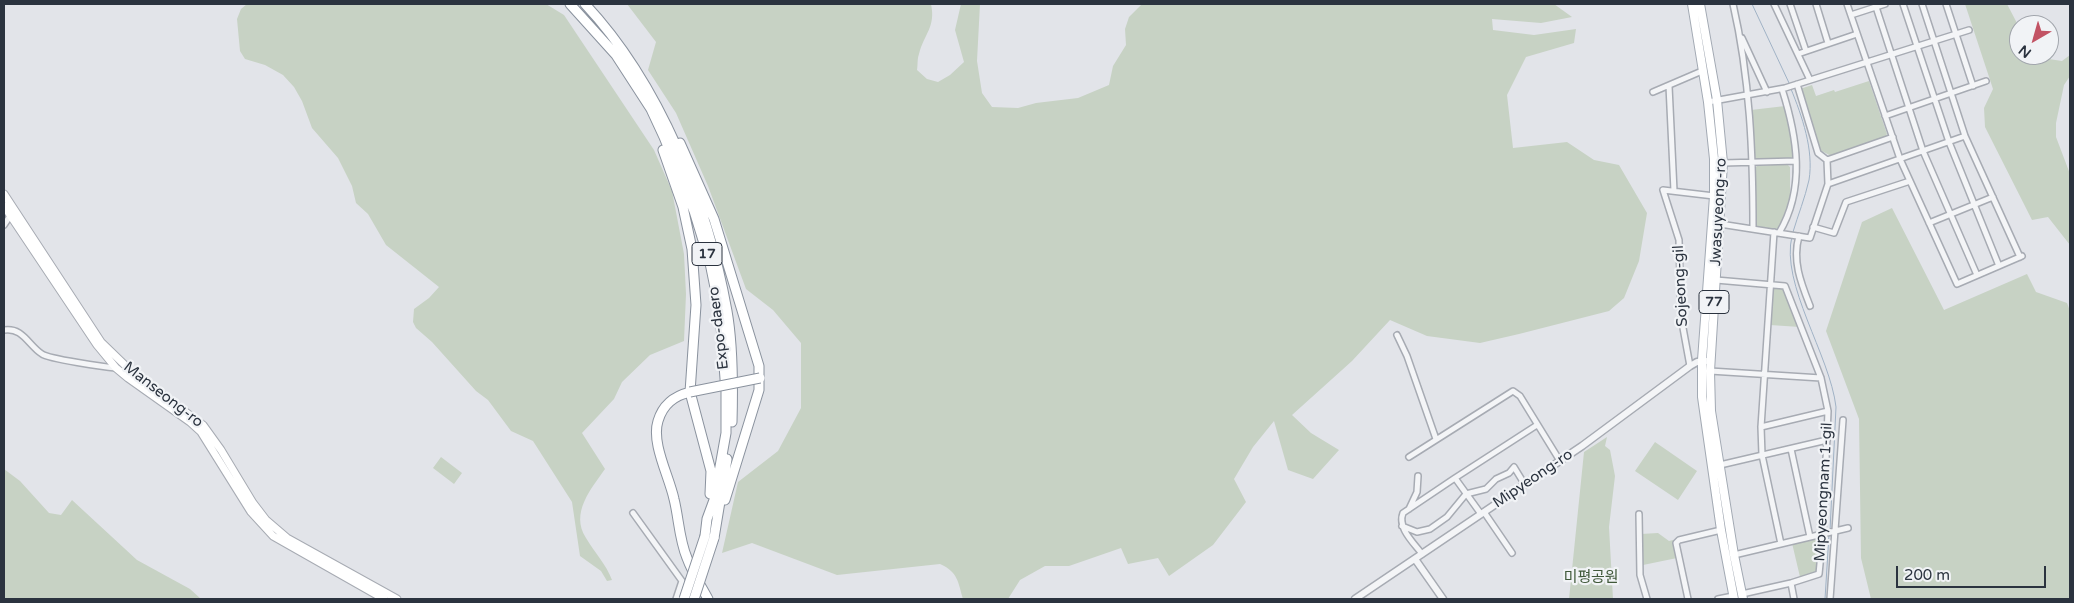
<!DOCTYPE html>
<html>
<head>
<meta charset="utf-8">
<style>
  body { margin:0 }
  #map { position:relative; width:2074px; height:603px; overflow:hidden; background:#e2e4e9; font-family:"Varela Round",sans-serif }
  canvas { display:block }
  .frame { position:absolute; inset:0; border:5px solid #2b333f; pointer-events:none }
  .north { position:absolute; left:2009px; top:15px; width:50px; height:50px; box-sizing:border-box; background:#f1f3f6; border:1px solid #a2a6ad; border-radius:50%; rotate:218deg; font-size:14px; font-weight:700; line-height:20px; text-align:center; color:#2b333f }
  .north::after { content:''; display:block; margin:auto; width:18px; height:22px; background:#c25364; clip-path:polygon(50% 0,100% 100%,50% 72%,0 100%) }
  .scale { position:absolute; left:1896px; top:566px; width:150px; height:22px; box-sizing:border-box; border:2px solid #2b333f; border-top:0; padding-left:6px; font-size:15px; line-height:18px; white-space:nowrap; color:#2b333f; -webkit-text-stroke:4px #f1f3f6; paint-order:stroke }
</style>
</head>
<body>
<div id="map">
<canvas width="2074" height="603"></canvas>
<div class="frame"></div>
<div class="north">N</div>
<div class="scale">200 m</div>
</div>
<script>
const g = document.querySelector('canvas').getContext('2d');
g.lineJoin = 'round';
function fill(path, color) { g.fillStyle = color; g.fill(path, 'evenodd'); }
function strokePath(path, color, width, dash) { g.strokeStyle = color; g.lineWidth = width; g.lineCap = dash ? 'butt' : 'round'; g.setLineDash(dash || []); g.stroke(path); }
function label(font, color, halo, rows, align = 'center') {
  g.font = font + ' "Varela Round","Noto Sans KR",sans-serif'; g.lineWidth = 4.5; g.setLineDash([]); g.textBaseline = 'middle'; g.strokeStyle = halo; g.fillStyle = color; for (const [text, x, y, turn = 0] of rows) {
    g.save(); g.translate(x, y); g.rotate((+turn || 0) * Math.PI / 180); g.textAlign = isNaN(turn) ? turn : align; if (halo) g.strokeText(text, 0, 0); g.fillText(text, 0, 0); g.restore();
  }
}
const green = new Path2D(`
  M247 4H546L564 15 654 150 672 191 684 254 686 294 684 341 650 355 622 382 614 399 582 433 605 469C591 489 570 513 586 538 595 553 606 564 612 580L607 581 601 571 580 556 572 502 533 441 511 431 488 400 476 391 432 342 416 328 413 322 414 309 429 298 439 287 386 245 368 214 356 203 352 186 338 158 312 128 302 101 294 87 283 75 265 65 245 59 240 51 237 19 241 9Z
  M627 4H931C936 27 924 34 919 54 917 59 918 65 917 70L927 79 938 82 950 75 964 62 955 30 961 4H980L977 61 982 93 992 107 1018 108 1036 103 1078 98 1109 85 1113 66 1126 45 1125 29 1129 17 1142 4H1554L1572 17 1541 23 1492 19 1493 30 1534 35 1576 29 1574 43 1526 57 1507 95 1513 148 1567 142 1594 160 1619 165 1647 213 1639 261 1624 298 1609 311 1519 334 1480 343 1427 336 1390 320 1352 361 1292 415 1311 433 1339 450 1313 479 1288 470 1274 421 1253 447 1234 479 1246 502 1213 545 1169 576 1158 558 1128 564 1121 548 1069 566H1045L1020 580 1008 599H963C958 582 958 572 940 564L837 575 752 543 722 553 738 482 778 451 801 408V343L773 310 746 289 708 186 676 113 648 70 656 42Z
  M1965 4H2007L2019 27V55H2040L2042 58 2062 61 2070 55V76L2064 85 2056 123V137L2070 174V245L2048 217 2032 220 1985 127 1984 108 1993 89Z
  M1869 81 1887 134 1885 137 1831 156 1820 150 1800 89 1812 85 1816 96 1834 90 1835 92Z
  M1785 106 1791 126 1793 156 1790 159 1757 161 1754 158 1751 110Z
  M1787 164 1790 167V207L1777 229 1758 227 1755 225V168L1757 166Z
  M1892 208 1944 310 2027 274 2036 292 2067 303 2070 311V599H1871L1861 558 1859 419 1826 331 1862 222Z
  M1773 286H1782L1785 290 1800 327 1770 325Z
  M1607 437 1605 446 1610 450 1615 476 1609 527 1613 599H1569L1584 452Z
  M1655 442 1697 471 1678 500 1635 471Z
  M441 457 462 473 454 484 433 468Z
  M4 469 20 481 49 513 61 515 72 500 137 560 190 589 201 599H4Z
  M1658 533 1669 541 1673 540 1677 558 1643 565 1641 534Z
  M1818 538 1821 540 1817 572 1800 577 1792 543Z`);
const stream = new Path2D(`
  M1752 4 1790 85
  M1791 89C1802 116 1814 150 1809 180 1805 198 1798 215 1793 232
  M1792 236C1780 284 1830 355 1836 407L1830 531
  M1825 599 1829 535`);
const minor = new Path2D(`
  M1733 4C1750 78 1753 153 1753 229
  M1774 4 1810 80
  M1790 4 1806 51
  M1816 4 1828 43
  M1847 4 1900 159 1957 284 2022 256
  M1875 4 1923 151 1977 275
  M1903 4 1949 142 1999 266
  M1922 4 1965 136 2020 257
  M1946 4 1973 86
  M1851 15 1885 4
  M1742 38 1767 92
  M1798 54 1857 34
  M1797 84 1818 153 1827 160
  M1669 86 1674 191
  M1653 92 1702 71
  M1708 102 1785 88 1969 30
  M1885 116 1986 81
  M1827 160 1893 137
  M1723 163 1796 161
  M1828 184 1965 136
  M1929 223 1993 197
  M1720 224 1810 238 1828 184 1827 160
  M4 225 10 216
  M1813 227 1834 233 1846 202 1910 181
  M1774 232 1761 427 1762 455 1781 544
  M1779 233C1806 188 1797 136 1782 89
  M1799 236C1792 261 1801 283 1810 306
  M1716 280 1785 286 1821 378 1828 411 1823 533 1819 574 1791 583 1742 594
  M4 330C23 327 28 345 42 354 49 359 105 367 116 368
  M1397 335 1407 356 1436 439
  M1690 366 1681 317 1679 240 1663 190 1714 196
  M1710 371 1821 378
  M1761 427 1828 411
  M1791 449 1810 537
  M1409 457 1513 391 1520 396 1560 461
  M1720 465 1827 440
  M1455 478 1537 425
  M1409 509 1417 492 1418 476
  M1484 512 1512 553
  M633 513 682 581 676 599
  M1639 514 1640 575 1647 599
  M1402 526 1417 532 1430 529 1447 517 1466 494 1486 489 1496 479 1509 473 1514 467 1525 485
  M1422 554C1414 543 1397 528 1403 513L1455 478 1481 514
  M1734 555 1848 528
  M1791 583 1794 599
  M1688 599 1676 543 1679 540 1721 530
  M1718 599 1733 596
  M1830 599 1843 420`);
const tertiary = new Path2D(`
  M1415 559 1443 599
  M1355 599 1582 446 1690 366 1697 362 1706 361`);
const secondary = new Path2D(`
  M4 194 101 342 132 372 203 425 221 450 253 503 266 520 287 538 397 599
  M4 206 97 345 116 368 128 378 190 422 201 432 251 512 273 536 384 599`);
const primary = new Path2D(`
  M1692 4 1708 102 1714 159V196L1702 360V397L1721 530 1734 599
  M1700 4 1717 100 1723 163 1710 371 1711 411 1734 555 1743 599`);
const trunk = new Path2D(`
  M570 4 616 55 651 109 664 137 694 211 710 263 720 312 726 392V433L714 500 707 519 705 536
  M585 4C660 84 708 205 727 311 733 345 733 387 732 422
  M680 143 714 219 759 366V390L725 500
  M663 150 683 207 692 249 696 305 690 392 711 471 710 494
  M690 392C674 396 663 404 658 421 651 443 669 476 674 499 679 519 679 539 687 558 692 572 701 586 708 599
  M714 538 727 459`);
const trunkBridge = new Path2D(`
  M690 392 760 378
  M684 599 705 536
  M694 599 714 538`);
const shields = [
  [707,254,30],
  [1714,302,30]
];
const shieldNames = [
  ["17",707,254],
  ["77",1714,302]
];
const streetNames = [
  ["Jwasuyeong-ro",1719,212,-87],
  ["Sojeong-gil",1681,286,-93],
  ["Expo-daero",719,328,-97],
  ["Manseong-ro",163,395,38],
  ["Mipyeong-ro",1533,479,-34],
  ["Mipyeongnam 1-gil",1824,492,-87]
];
const parkNames = [
  ["미평공원",1591,578]
];
fill(green, '#c7d2c4');
strokePath(stream, '#a0b2c5', 1);
strokePath(minor, '#a7abb3', 8);
strokePath(tertiary, '#a7abb3', 9);
strokePath(secondary, '#a7abb3', 9);
strokePath(primary, '#a2a9b3', 10);
strokePath(trunk, '#8a929e', 11);
strokePath(minor, '#f4f5f7', 5);
strokePath(tertiary, '#f4f5f7', 6);
strokePath(secondary, '#fff', 7);
strokePath(primary, '#fff', 8);
strokePath(trunk, '#fff', 9);
strokePath(trunkBridge, '#8a929e', 11, []);
strokePath(trunkBridge, '#fff', 9);
for (const [x, y, w] of shields) { const box = new Path2D(); box.roundRect(x - w / 2, y - 11.5, w, 23, 4); g.fillStyle = '#f1f3f6'; g.fill(box); strokePath(box, '#2b333f', 1); }
label('bold 14px', '#2b333f', null, shieldNames);
label('15px', '#2b333f', '#f1f3f6', streetNames);
label('15px', '#40593a', '#f1f3f6', parkNames);
</script>
</body>
</html>
